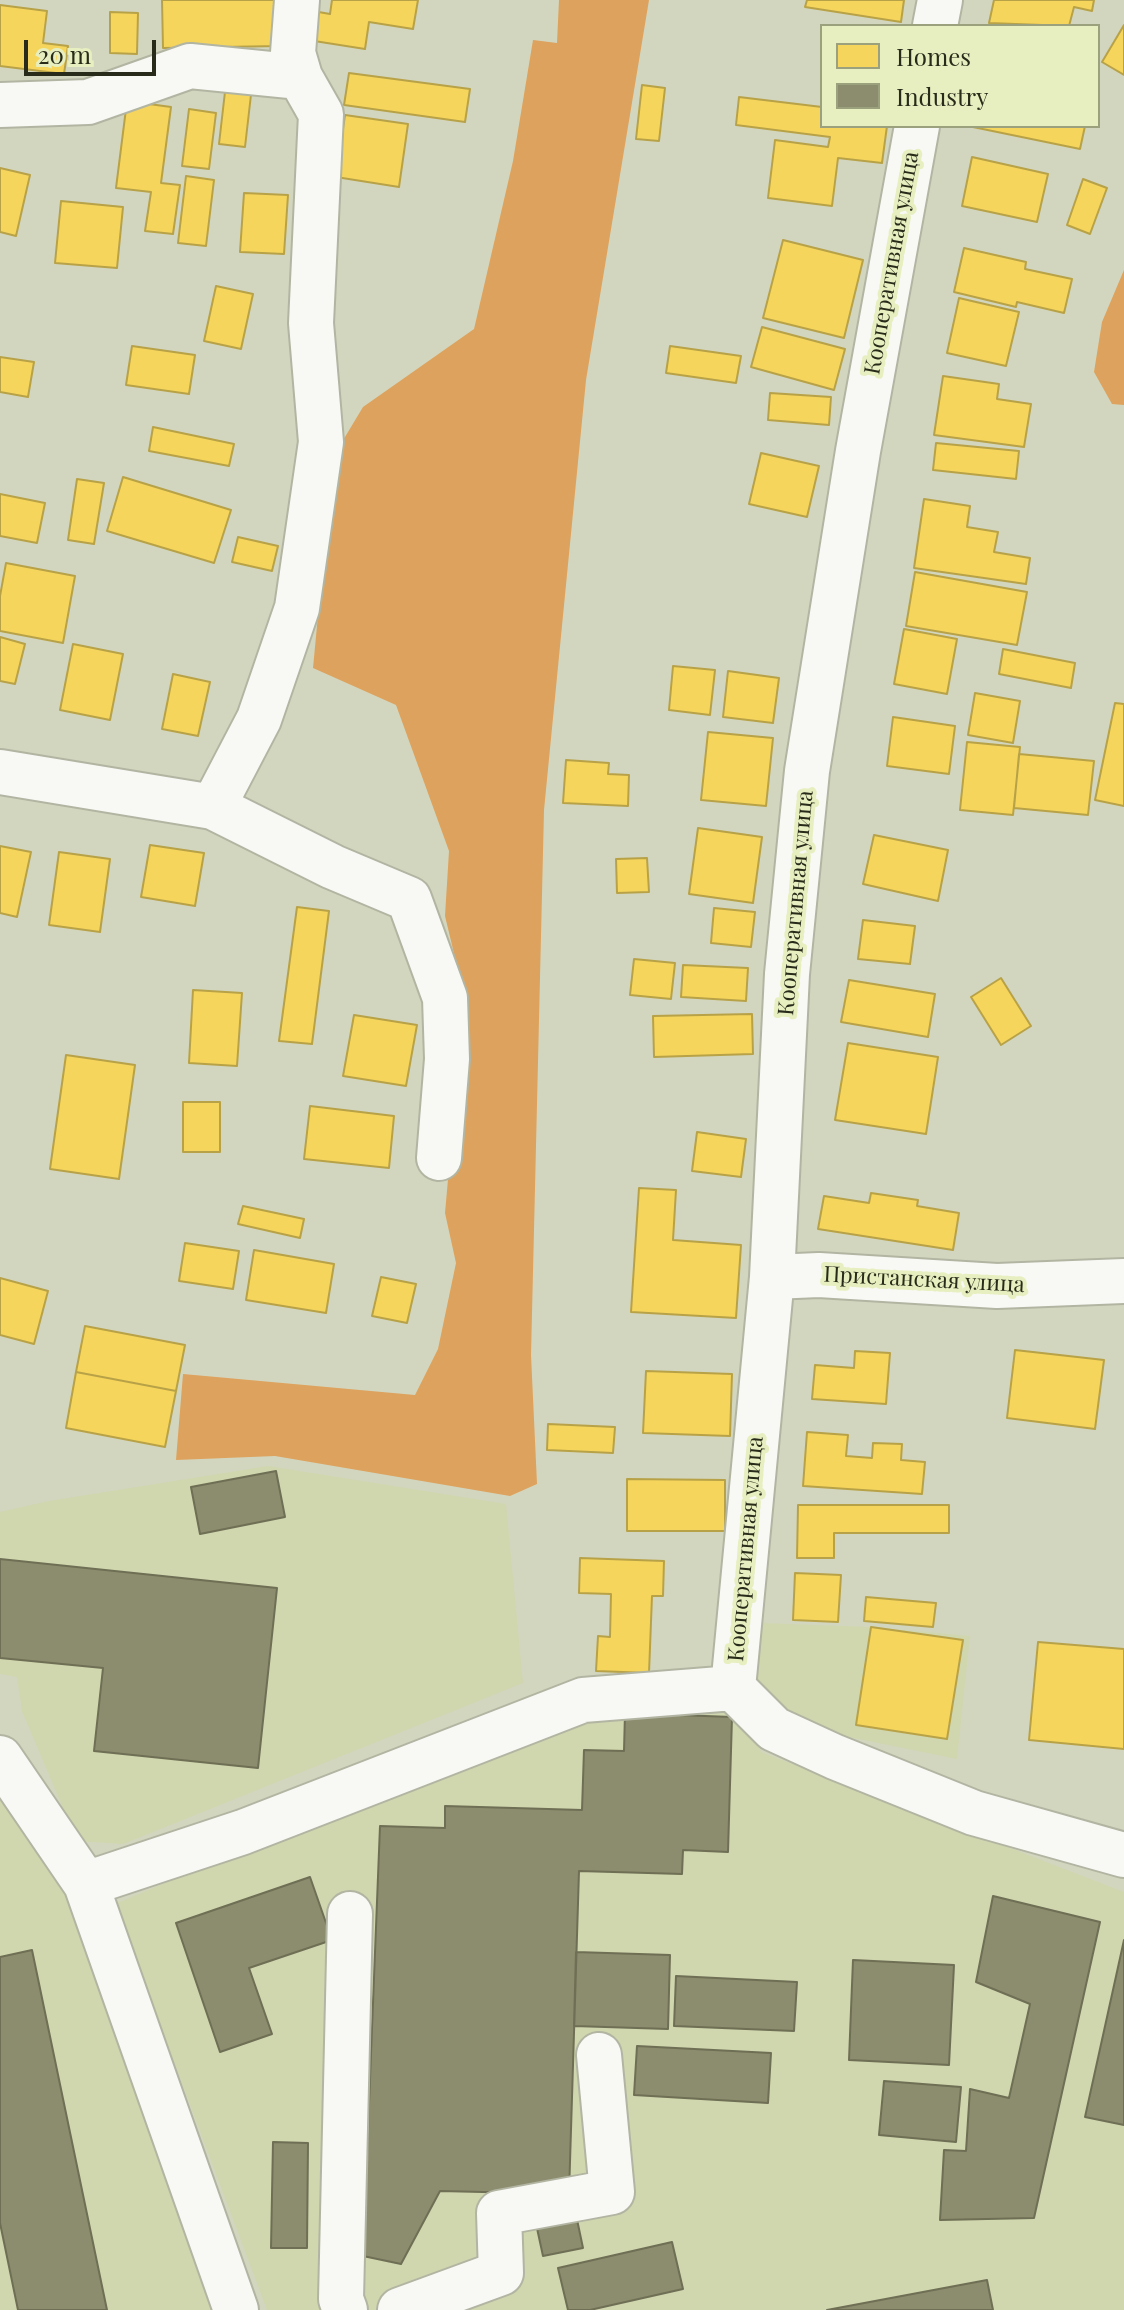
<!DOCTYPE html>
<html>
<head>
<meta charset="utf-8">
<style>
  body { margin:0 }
  #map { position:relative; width:1124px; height:2310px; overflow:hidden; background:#d3d6be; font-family:"Playfair Display",serif }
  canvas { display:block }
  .legend { position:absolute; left:820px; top:24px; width:280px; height:104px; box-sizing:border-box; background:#e7efc0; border:2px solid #9ba17d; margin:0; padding:10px 14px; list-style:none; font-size:24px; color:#282b19 }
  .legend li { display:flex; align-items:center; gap:16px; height:40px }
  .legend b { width:40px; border:2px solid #9ba17d }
  .scale { position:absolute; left:24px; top:40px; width:132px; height:36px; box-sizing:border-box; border:4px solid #282b19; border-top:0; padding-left:10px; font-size:24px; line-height:28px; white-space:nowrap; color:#282b19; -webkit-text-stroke:6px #e7efc0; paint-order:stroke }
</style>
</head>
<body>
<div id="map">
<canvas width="1124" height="2310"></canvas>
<ul class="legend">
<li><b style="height:22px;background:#f6d55c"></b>Homes</li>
<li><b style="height:22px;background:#8c8c6e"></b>Industry</li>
</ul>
<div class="scale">20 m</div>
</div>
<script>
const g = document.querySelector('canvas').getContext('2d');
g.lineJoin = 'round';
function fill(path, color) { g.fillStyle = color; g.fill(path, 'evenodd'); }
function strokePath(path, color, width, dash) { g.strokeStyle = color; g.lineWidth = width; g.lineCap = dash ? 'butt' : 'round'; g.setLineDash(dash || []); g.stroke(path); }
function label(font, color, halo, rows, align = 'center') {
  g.font = font + ' "Playfair Display",serif'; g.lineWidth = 8; g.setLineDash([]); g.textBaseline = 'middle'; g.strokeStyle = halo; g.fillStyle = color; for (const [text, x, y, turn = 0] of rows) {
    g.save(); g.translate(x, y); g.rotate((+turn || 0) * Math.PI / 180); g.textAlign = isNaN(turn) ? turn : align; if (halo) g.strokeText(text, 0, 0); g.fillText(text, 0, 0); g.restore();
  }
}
const built = new Path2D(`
  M268 1466 506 1504 523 1683 123 1844 77 1841 22 1711 17 1677 0 1674V1512L49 1501Z
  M759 1623 871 1627 970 1636 957 1759 839 1735 776 1708 755 1685Z
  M586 1707 743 1710 761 1752 1124 1892V2310H267L115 1904Z
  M0 1775 70 1896 214 2310H0Z`);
const forest = new Path2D(`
  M559 0H649L586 380 544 810 531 1355 537 1484 510 1496 275 1456 176 1460 183 1374 415 1395 438 1349 456 1263 445 1213 459 1057 458 970 445 916 449 851 396 705 313 668 333 457 363 407 474 329 513 161 533 40 557 43Z
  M1124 270V405L1112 404 1094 372 1102 322Z`);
const homes = new Path2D(`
  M162 0H279L280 46 163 48Z
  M332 0H418L413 29 369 22 365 49 308 40 313 11 330 14Z
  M807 0H904L901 22 805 7Z
  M994 0H1094L1092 11 1074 7 1069 26 989 23Z
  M0 5 47 11 43 43 68 46 64 74 0 66Z
  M110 12 138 13 137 54 110 53Z
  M1124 25V75L1102 62Z
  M349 73 470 89 465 122 344 105Z
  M226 83 252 86 245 147 219 144Z
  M642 85 665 88 659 141 636 139Z
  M739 97 822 107V126H887L882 163 838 158 832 206 768 198 775 140 828 147 830 137 736 125Z
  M127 101 171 107 161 183 180 185 173 234 145 231 151 192 116 188Z
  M189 109 216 113 209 169 182 166Z
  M345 115 408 124 399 187 336 177Z
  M968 126H1085L1080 149Z
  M972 157 1048 174 1037 222 962 206Z
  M0 168 30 175 16 236 0 232Z
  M186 176 214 180 206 246 178 243Z
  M1083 179 1107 188 1090 234 1067 225Z
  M244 193 288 195 284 254 240 252Z
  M61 201 123 207 117 268 55 263Z
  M783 240 863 260 844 338 763 318Z
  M964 248 1026 262 1025 269 1072 279 1064 313 1017 302 1016 307 954 292Z
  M216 286 253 294 241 349 204 341Z
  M959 298 1019 312 1006 366 947 353Z
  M762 327 845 349 834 390 751 367Z
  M132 346 195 355 189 394 126 385Z
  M670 346 741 356 736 383 666 373Z
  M0 357 34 362 28 397 0 392Z
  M943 376 999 384 997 399 1031 404 1024 447 934 435Z
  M770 393 831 397 829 425 768 420Z
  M153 427 234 444 229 466 149 451Z
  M936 443 1019 451 1016 479 933 470Z
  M761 453 819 466 807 517 749 504Z
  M123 477 231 510 214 563 107 531Z
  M77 479 104 483 94 544 68 540Z
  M0 494 45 503 37 543 0 536Z
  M924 499 970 506 967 527 998 532 994 552 1030 558 1026 584 914 568Z
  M238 537 278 546 272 571 232 562Z
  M6 563 75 576 63 643 0 631V596Z
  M915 572 1027 592 1017 645 906 626Z
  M904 629 957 639 947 694 894 684Z
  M0 637 25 644 15 684 0 681Z
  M73 644 123 654 110 720 60 710Z
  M1003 649 1075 663 1071 688 999 674Z
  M673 666 715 670 710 715 669 710Z
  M728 671 779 678 773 723 723 717Z
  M173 674 210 682 198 736 162 729Z
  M975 693 1020 701 1013 743 968 735Z
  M1115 703 1124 704V806L1095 800Z
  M893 717 955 726 949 774 887 766Z
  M708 732 773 738 766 806 701 800Z
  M967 742 1020 747 1013 815 960 810Z
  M1019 754 1094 761 1088 815 1014 808Z
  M566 760 609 763 608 774 629 775 628 806 563 803Z
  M698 828 762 837 753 903 689 894Z
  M874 835 948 850 938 901 863 884Z
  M150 845 204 853 195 906 141 897Z
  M0 846 31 852 17 917 0 913Z
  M59 852 110 859 100 932 49 925Z
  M647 858 649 892 617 893 616 859Z
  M297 907 329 911 312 1044 279 1041Z
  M714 908 755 912 751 947 711 943Z
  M863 920 915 926 910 964 858 959Z
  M634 959 675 963 671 999 630 995Z
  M683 965 748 968 746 1001 681 997Z
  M1001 978 1031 1026 1001 1045 971 997Z
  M849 980 935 994 928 1037 841 1022Z
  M193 990 242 993 237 1066 189 1063Z
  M752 1014 753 1054 654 1057 653 1016Z
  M354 1015 417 1025 406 1086 343 1076Z
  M848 1043 938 1057 926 1134 835 1120Z
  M66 1055 135 1065 119 1179 50 1169Z
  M183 1102H220V1152H183Z
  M310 1106 394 1116 389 1168 304 1159Z
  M697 1132 746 1139 741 1177 692 1171Z
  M639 1188 676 1190 673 1240 741 1245 736 1318 631 1312Z
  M871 1193 918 1200 917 1206 959 1213 953 1250 818 1229 824 1196 869 1203Z
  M243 1206 304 1219 300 1238 238 1224Z
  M185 1243 239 1251 233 1289 179 1281Z
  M254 1250 334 1264 326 1313 246 1300Z
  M381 1277 416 1284 407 1323 372 1316Z
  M0 1278 48 1291 34 1344 0 1335Z
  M85 1326 185 1345 176 1391 76 1372Z
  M1015 1350 1104 1360 1095 1429 1007 1418Z
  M855 1351 890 1353 886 1404 812 1399 815 1365 854 1368Z
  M646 1371 732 1374 730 1436 643 1433Z
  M76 1372 176 1391 165 1447 66 1428Z
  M548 1424 615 1427 613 1453 547 1450Z
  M807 1432 848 1435 846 1456 872 1458 873 1443 902 1444 901 1460 925 1462 922 1494 803 1486Z
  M627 1479 725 1480V1531H627Z
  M798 1505H949V1533H834V1558H797Z
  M580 1558 664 1561 663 1596H652L649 1673 596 1671 598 1636 610 1637 611 1594 579 1593Z
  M795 1573 841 1575 838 1622 793 1620Z
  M866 1597 936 1603 933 1627 864 1621Z
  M871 1627 963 1640 947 1739 856 1725Z
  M1038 1642 1124 1649V1749L1029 1740Z`);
const industry = new Path2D(`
  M276 1471 285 1517 200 1534 191 1487Z
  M0 1559 277 1588 258 1768 94 1751 103 1668 0 1658Z
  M625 1713 732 1717 728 1852 683 1850 682 1874 579 1871 569 2194 440 2191 401 2264 363 2256 380 1826 445 1828V1806L582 1810 584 1750 624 1751Z
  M310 1877 332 1940 249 1968 272 2034 220 2052 176 1923Z
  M993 1896 1100 1922 1034 2218 940 2220 944 2150 966 2151 970 2089 1009 2098 1030 2004 976 1982Z
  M1124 1940V2125L1085 2117Z
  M32 1950 107 2310H18L0 2223V1957Z
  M576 1952 670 1955 668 2029 574 2026Z
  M853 1960 954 1965 949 2065 849 2060Z
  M676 1976 797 1982 794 2031 674 2026Z
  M637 2046 771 2053 768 2103 634 2095Z
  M884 2081 961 2087 956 2142 879 2135Z
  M273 2142 308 2143 307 2248H271Z
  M575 2210 583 2248 543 2256 535 2219Z
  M672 2242 683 2289 590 2310H568L558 2268Z
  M987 2280 993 2310H827Z`);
const minor = new Path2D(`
  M935 26 940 0
  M0 105 88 102 190 66 300 77
  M0 772 213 807 333 867 409 899 445 998 447 1059 439 1158
  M213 807 259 719 297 608 321 442 311 323 321 114 300 77 293 53 297 0
  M772 1277 819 1275 997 1286 1124 1281
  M733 1688 772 1277 787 974 807 771 858 451 917 126
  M0 1758 86 1884 236 2310
  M86 1884 243 1832 583 1700 733 1688 774 1729 835 1757 974 1813 1124 1855
  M345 2310 341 2299 350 1914
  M400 2310 501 2273 499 2213 612 2192 599 2055`);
const streetNames = [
  ["Кооперативная улица",892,263,-80],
  ["Кооперативная улица",796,903,-85],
  ["Пристанская улица",924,1280,3],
  ["Кооперативная улица",746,1549,-85]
];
fill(built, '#d0d6ae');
fill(forest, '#dda25d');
fill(homes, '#f6d55c');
strokePath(homes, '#b8a248', 2);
fill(industry, '#8c8c6e');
strokePath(industry, '#6e6f54', 2);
strokePath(minor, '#b2b5a2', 48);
strokePath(minor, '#f8f9f5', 44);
label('22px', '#282b19', '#e7efc0', streetNames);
</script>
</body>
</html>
